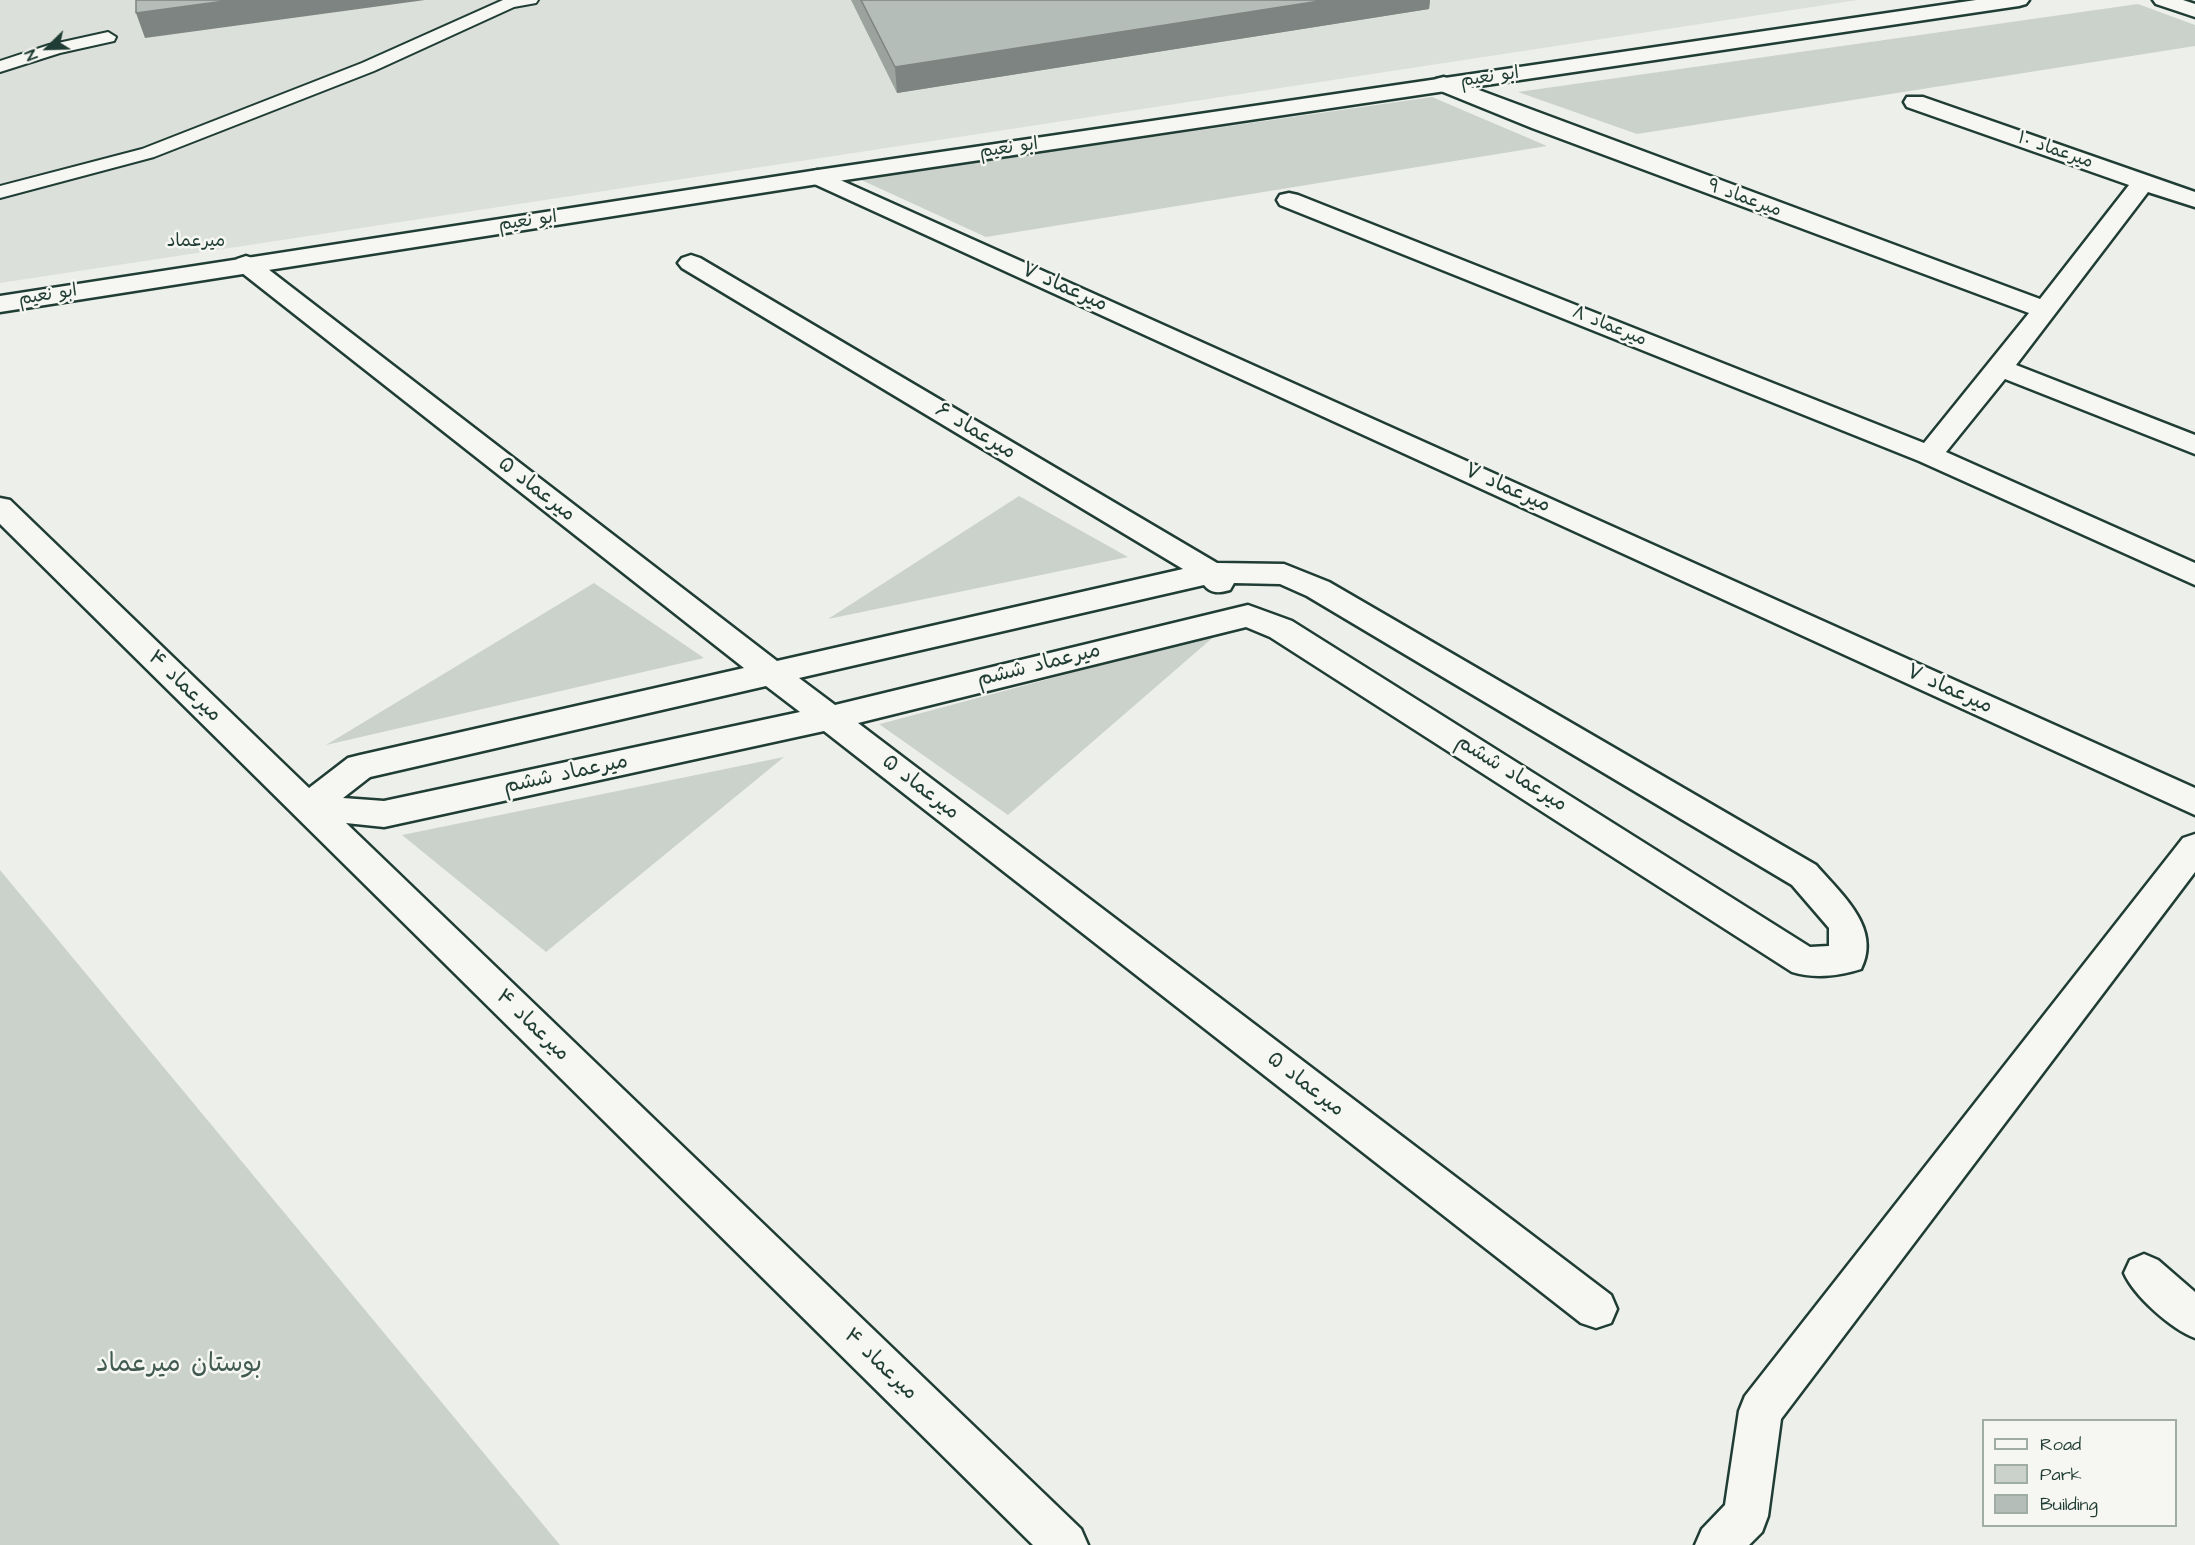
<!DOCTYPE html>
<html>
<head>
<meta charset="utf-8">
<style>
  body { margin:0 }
  #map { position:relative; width:2195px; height:1545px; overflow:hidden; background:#edefea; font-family:"Architects Daughter",sans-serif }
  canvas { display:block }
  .legend { position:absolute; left:1982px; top:1419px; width:195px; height:108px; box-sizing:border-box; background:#f6f6f2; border:2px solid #a0aca6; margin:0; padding:8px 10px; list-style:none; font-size:18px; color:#1f3d34 }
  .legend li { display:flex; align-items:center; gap:12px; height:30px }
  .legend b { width:30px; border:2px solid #a0aca6 }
  .north { position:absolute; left:18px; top:18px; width:60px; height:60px; -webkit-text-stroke:4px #f6f6f2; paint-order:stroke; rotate:247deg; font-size:16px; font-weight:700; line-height:24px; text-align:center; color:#1f3d34 }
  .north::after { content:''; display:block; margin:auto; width:21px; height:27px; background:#1f3d34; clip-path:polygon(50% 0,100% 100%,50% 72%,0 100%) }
</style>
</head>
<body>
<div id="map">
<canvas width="2195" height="1545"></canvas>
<ul class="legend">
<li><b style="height:8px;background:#f6f6f2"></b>Road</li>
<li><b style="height:16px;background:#cbd2cc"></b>Park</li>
<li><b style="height:16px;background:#b4bdb8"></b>Building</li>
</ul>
<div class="north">N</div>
</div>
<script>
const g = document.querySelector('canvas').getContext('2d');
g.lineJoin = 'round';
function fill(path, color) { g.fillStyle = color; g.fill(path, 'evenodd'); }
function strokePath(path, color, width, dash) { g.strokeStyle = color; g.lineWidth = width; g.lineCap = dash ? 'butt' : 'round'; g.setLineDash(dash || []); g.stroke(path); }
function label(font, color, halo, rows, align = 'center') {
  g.font = font + ' "Architects Daughter","Playpen Sans Arabic",sans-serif'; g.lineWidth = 5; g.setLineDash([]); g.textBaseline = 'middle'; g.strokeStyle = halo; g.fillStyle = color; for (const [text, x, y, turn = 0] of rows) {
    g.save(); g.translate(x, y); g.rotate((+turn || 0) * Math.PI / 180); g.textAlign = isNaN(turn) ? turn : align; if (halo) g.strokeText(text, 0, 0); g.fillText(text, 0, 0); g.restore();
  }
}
const built = new Path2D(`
  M0 0H1858L0 283Z`);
const green = new Path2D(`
  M2138 4 2195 25V46L1637 134 1518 92Z
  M1432 97 1547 146 986 237 859 179Z
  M1019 496 1128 557 828 619Z
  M594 583 704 658 326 745Z
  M1217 634 1008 815 879 724H880Z
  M784 757 546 952 402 835Z
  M0 870 560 1545H0Z`);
const service = new Path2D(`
  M503 0H538L536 3 514 7 374 71 154 157 0 198V186L142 149 362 63Z
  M108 32 116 37 114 41 60 53 0 72V61L49 45Z`);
const minor = new Path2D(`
  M2153 0H2183L2195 4V17L2156 4Z
  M1444 77 2040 299 2129 185 1907 107 1904 102 1907 97H1923L2195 192V207L2148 192 2016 365 2195 435V454L2005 379 1946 452 2195 563V585L1919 461 1280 205 1277 200 1280 195 1289 193 1298 195 1924 443 2029 313 1532 128 1436 89 1433 84 1436 79Z
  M818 170 2195 788V815L810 182 806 177 810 172Z
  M691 255 700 258 1217 563 1284 564 1329 582 1816 865C1841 894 1882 928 1861 969 1840 976 1813 979 1792 972L1270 637 1246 627 858 723 1611 1295 1617 1309 1611 1323 1596 1328 1581 1323 824 731 384 827 346 823 1081 1529 1088 1545H1033L0 524V498L10 500 309 788 348 758 360 755 744 668 237 269 233 264 237 259 246 256 255 259 777 661 1183 569 682 268 678 263 682 258ZM1234 583 1280 584 1307 596 1792 885 1829 928V946L1810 947 1292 621 1248 605 835 705 799 678 1204 585C1211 594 1219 593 1230 590ZM766 686 800 712 384 801 343 798 370 777Z
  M2195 834V872L1781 1419 1768 1516 1762 1532 1749 1545H1695L1702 1529 1725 1505 1739 1411 1745 1396 2183 838Z
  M2144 1254 2158 1260 2195 1292V1338C2171 1329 2134 1296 2124 1273L2130 1260Z`);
const secondary = new Path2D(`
  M1976 0H2029L2026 4 2019 6 818 184 0 312V296L818 170Z`);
const wall = new Path2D(`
  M851 0H1430L1429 9 897 93Z`);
const shadedWall = new Path2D(`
  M232 0H425L145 38 136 13Z
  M1326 0H1430L1429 9 897 93 895 67Z`);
const building = new Path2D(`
  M136 0H232L136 13Z
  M861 0H1326L895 67Z`);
const farStreetnames = [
  ["ابو نعیم",1490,78,-8],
  ["ابو نعیم",1009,149,-8],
  ["میرعماد ۱۰",2055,151,19],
  ["میرعماد ۹",1744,199,20],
  ["ابو نعیم",528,222,-8],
  ["ابو نعیم",48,296,-9],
  ["میرعماد ۸",1609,327,22]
];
const farNeighbourhoodnames = [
  ["میرعماد",196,242]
];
const streetNames = [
  ["میرعماد ۷",1064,288,24],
  ["میرعماد ۶",975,432,31],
  ["میرعماد ۷",1507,489,24],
  ["میرعماد ۵",536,490,38],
  ["میرعماد ششم",1039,666,-14],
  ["میرعماد ۴",184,687,44],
  ["میرعماد ۷",1949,690,24],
  ["میرعماد ششم",1511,774,32],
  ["میرعماد ششم",566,775,-12],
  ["میرعماد ۵",920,788,38],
  ["میرعماد ۴",532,1026,44],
  ["میرعماد ۵",1305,1085,38],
  ["میرعماد ۴",880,1365,44]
];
const nearParknames = [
  ["بوستان میرعماد",179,1366]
];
fill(built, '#dce0db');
fill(green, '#cbd2cc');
strokePath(service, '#1f3d34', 4);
strokePath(minor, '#1f3d34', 5);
strokePath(secondary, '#1f3d34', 5);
fill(service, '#f6f6f2');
fill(minor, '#f6f6f2');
fill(secondary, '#f6f6f2');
fill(wall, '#9ba39e');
fill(shadedWall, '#7e8481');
fill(building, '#b4bdb8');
strokePath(building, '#7e8481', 1.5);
label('18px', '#1f3d34', '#f6f6f2', farStreetnames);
label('18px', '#1f3d34', '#f6f6f2', farNeighbourhoodnames);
label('21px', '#1f3d34', '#f6f6f2', streetNames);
label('26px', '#415b52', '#f6f6f2', nearParknames);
</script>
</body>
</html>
